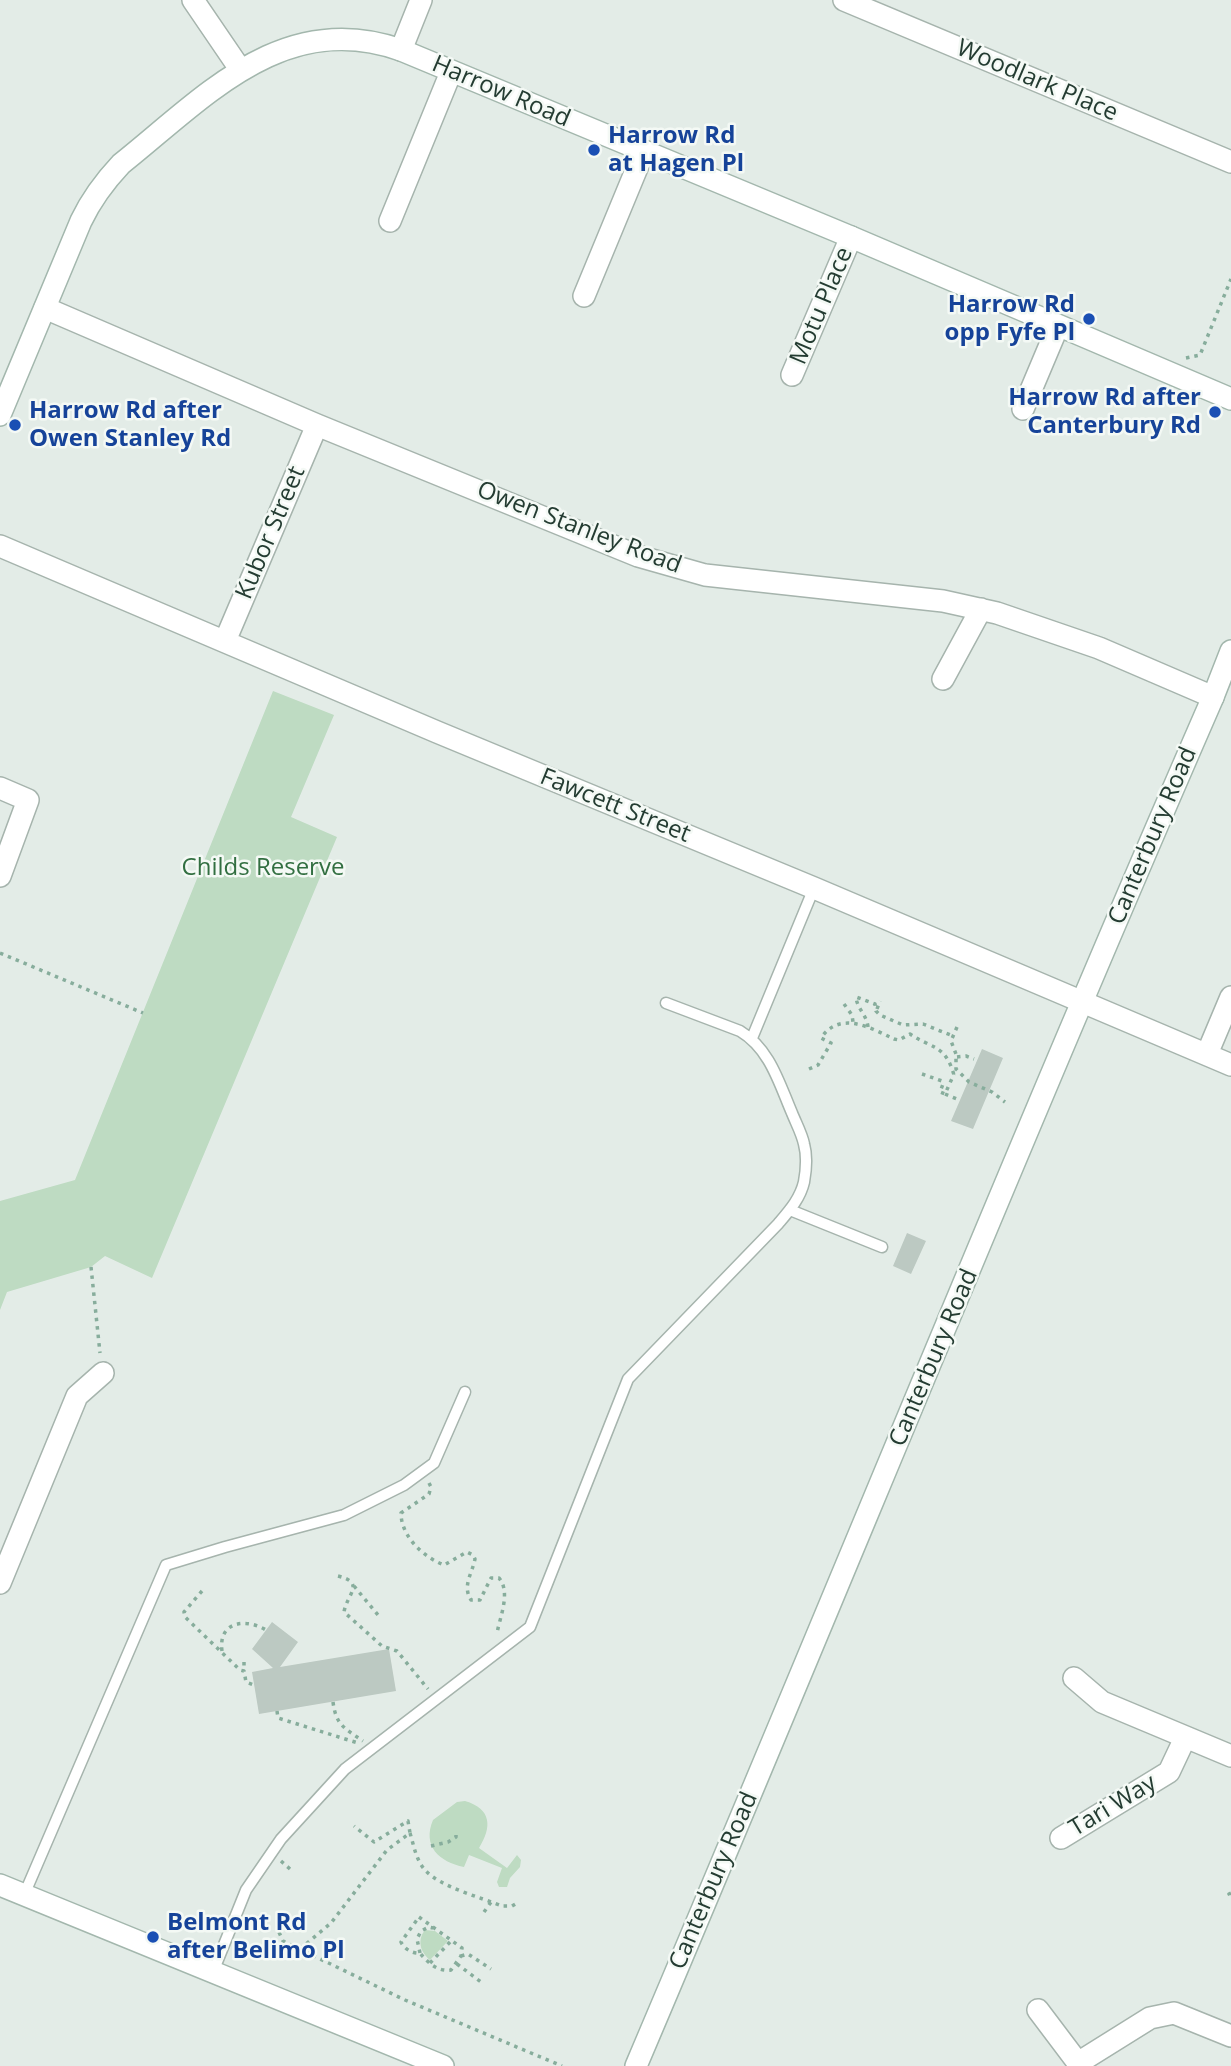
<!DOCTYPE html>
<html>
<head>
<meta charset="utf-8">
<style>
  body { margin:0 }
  canvas { display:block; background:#e3ece7 }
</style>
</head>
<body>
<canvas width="1231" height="2066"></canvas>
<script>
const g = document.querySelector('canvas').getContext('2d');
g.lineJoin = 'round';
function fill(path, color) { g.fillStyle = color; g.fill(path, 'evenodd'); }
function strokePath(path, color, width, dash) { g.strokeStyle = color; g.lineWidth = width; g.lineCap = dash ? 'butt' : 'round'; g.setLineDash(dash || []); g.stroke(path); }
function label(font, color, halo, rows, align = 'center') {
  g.font = font + ' "Open Sans",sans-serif'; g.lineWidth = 5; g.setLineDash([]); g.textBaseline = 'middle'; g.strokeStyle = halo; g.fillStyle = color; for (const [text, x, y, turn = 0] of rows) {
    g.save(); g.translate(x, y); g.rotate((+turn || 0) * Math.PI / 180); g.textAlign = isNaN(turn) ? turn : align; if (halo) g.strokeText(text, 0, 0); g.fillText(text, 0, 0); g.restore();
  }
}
const green = new Path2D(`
  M273 691 334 715 291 817 337 837 152 1278 105 1256 91 1267 7 1292 0 1310V1201L75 1180Z
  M465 1801C492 1809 492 1827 479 1848L507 1868 517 1855 521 1860 520 1867 510 1878 507 1887H499L497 1882 502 1868 469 1855 464 1867C439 1862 422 1846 433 1820L457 1802Z
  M425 1930 435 1931 448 1941 430 1960C420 1952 417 1940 425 1930Z`);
const building = new Path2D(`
  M982 1049 1003 1058 973 1129 951 1121Z
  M907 1233 926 1241 911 1274 893 1266Z
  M272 1622 298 1642 280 1667 389 1649 396 1691 259 1714 252 1672 273 1668 252 1649Z`);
const path = new Path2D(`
  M1186 358 1200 355 1231 279
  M0 953 143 1013
  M844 1004 852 1015 853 1022
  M877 1009 880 1001
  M868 1027C867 1015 857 1009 856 997L875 1004 876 1011 880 1015 903 1025 923 1024 953 1036
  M957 1027 951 1041 956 1054V1069L969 1082 992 1092 1005 1102
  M957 1057 966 1056 974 1059
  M809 1069 818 1065 831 1043 821 1038C840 1010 871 1028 894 1039L899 1040 910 1034C932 1049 945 1044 954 1075
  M922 1074 942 1081 943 1084 940 1092 945 1094 954 1074
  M945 1094 957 1099
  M91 1267 100 1353
  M429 1483 431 1487 429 1494 401 1513C401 1536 423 1557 444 1565L467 1552 473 1555 475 1559C472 1574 462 1586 471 1600H480L491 1578H499C511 1592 500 1617 497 1633
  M338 1576C366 1583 347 1594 344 1612L382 1646 397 1651 428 1689
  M354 1586 378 1615
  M202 1591 184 1612 185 1617 240 1670 244 1671 246 1682 254 1685
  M222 1651C218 1621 246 1618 266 1630
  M244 1662V1671
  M333 1702C336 1725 344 1728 363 1741
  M277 1711 278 1718 358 1743
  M410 1833C414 1846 416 1860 425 1870 440 1887 480 1897 502 1906H512L517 1903
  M431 1846 448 1842 456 1837V1833
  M281 1861 290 1869
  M1231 1893 1229 1894 1231 1897
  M484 1912 491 1902
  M419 1917 462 1948 461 1956 451 1970C438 1972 428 1963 420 1953 413 1954 404 1949 401 1942Z
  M284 1918 277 1928 283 1941 405 2000 562 2066
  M300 1949 331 1923 387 1850 410 1833 408 1821 374 1842 354 1826
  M420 1953 417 1939 421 1931 429 1927 433 1928
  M461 1956 468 1954 491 1969
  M430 1963 452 1940
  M457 1964 481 1982`);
const lane = new Path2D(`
  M752 1038 814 888
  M790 1210 882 1247
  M24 1895 166 1565 225 1547 344 1515 404 1485 434 1463 465 1392
  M213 1972 246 1890 281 1839 345 1769 530 1627 628 1379 778 1224C789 1211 800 1199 804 1182 806 1171 807 1155 804 1144 802 1134 796 1123 792 1113 779 1083 770 1049 740 1031L666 1003`);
const street = new Path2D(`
  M193 0 240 69
  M844 0 1231 162
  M401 50 421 0
  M390 221 451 72
  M584 296 644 151
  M45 308 317 425 638 556 705 575 943 601 997 613 1099 648 1213 697
  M792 375 851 237
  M1023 409 1058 326
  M0 546 437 732 814 888 1231 1065
  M225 641 317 425
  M943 679 981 609
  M0 788 28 800 0 876
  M1207 1054 1231 997
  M0 1583 77 1396 103 1373
  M1074 1678 1102 1702 1231 1756
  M1061 1838 1169 1772 1185 1738
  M1038 2010 1078 2063 1150 2018 1174 2013 1231 2036`);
const secondary = new Path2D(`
  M0 415 81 221C91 200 105 181 121 164 204 98 283 8 401 50L851 237 1231 399
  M0 1885 443 2066
  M636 2066C830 1610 1015 1151 1213 697L1231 651`);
const markers = [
  [594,150,7,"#1a4fb4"],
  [1089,319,7,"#1a4fb4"],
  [1215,412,7,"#1a4fb4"],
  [15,425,7,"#1a4fb4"],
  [153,1937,7,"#1a4fb4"]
];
const streetNames = [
  ["Woodlark Place",1037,81,23],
  ["Harrow Road",501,92,23],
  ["Motu Place",822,306,-67],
  ["Owen Stanley Road",579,528,21],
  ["Kubor Street",271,533,-67],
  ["Fawcett Street",615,806,22],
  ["Canterbury Road",1153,836,-67],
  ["Canterbury Road",934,1358,-67],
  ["Tari Way",1113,1806,-31],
  ["Canterbury Road",714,1881,-67]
];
const transitNames = [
  ["Harrow Rd",608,136],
  ["at Hagen Pl",608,164],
  ["Harrow Rd",1075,305,"right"],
  ["opp Fyfe Pl",1075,333,"right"],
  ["Harrow Rd after",1201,398,"right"],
  ["Canterbury Rd",1201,426,"right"],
  ["Harrow Rd after",29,411],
  ["Owen Stanley Rd",29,439],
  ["Belmont Rd",167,1923],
  ["after Belimo Pl",167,1951]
];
const parkNames = [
  ["Childs Reserve",263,868]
];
fill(green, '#bedbc2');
fill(building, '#bcc9c2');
strokePath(lane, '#a6b4ad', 13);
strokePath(street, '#a6b4ad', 24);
strokePath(secondary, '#a3b7ad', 24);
strokePath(path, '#87ad9c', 3.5, [3.5, 5]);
strokePath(lane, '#fff', 10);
strokePath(street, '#fff', 21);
strokePath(secondary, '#fff', 21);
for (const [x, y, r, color] of markers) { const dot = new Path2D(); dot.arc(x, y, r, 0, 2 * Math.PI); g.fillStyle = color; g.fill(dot); strokePath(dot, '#f4f9f5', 2.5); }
label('24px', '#243c32', '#f4f9f5', streetNames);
label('bold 24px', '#164399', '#f4f9f5', transitNames, 'left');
label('24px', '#326f41', '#f4f9f5', parkNames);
</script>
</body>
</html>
